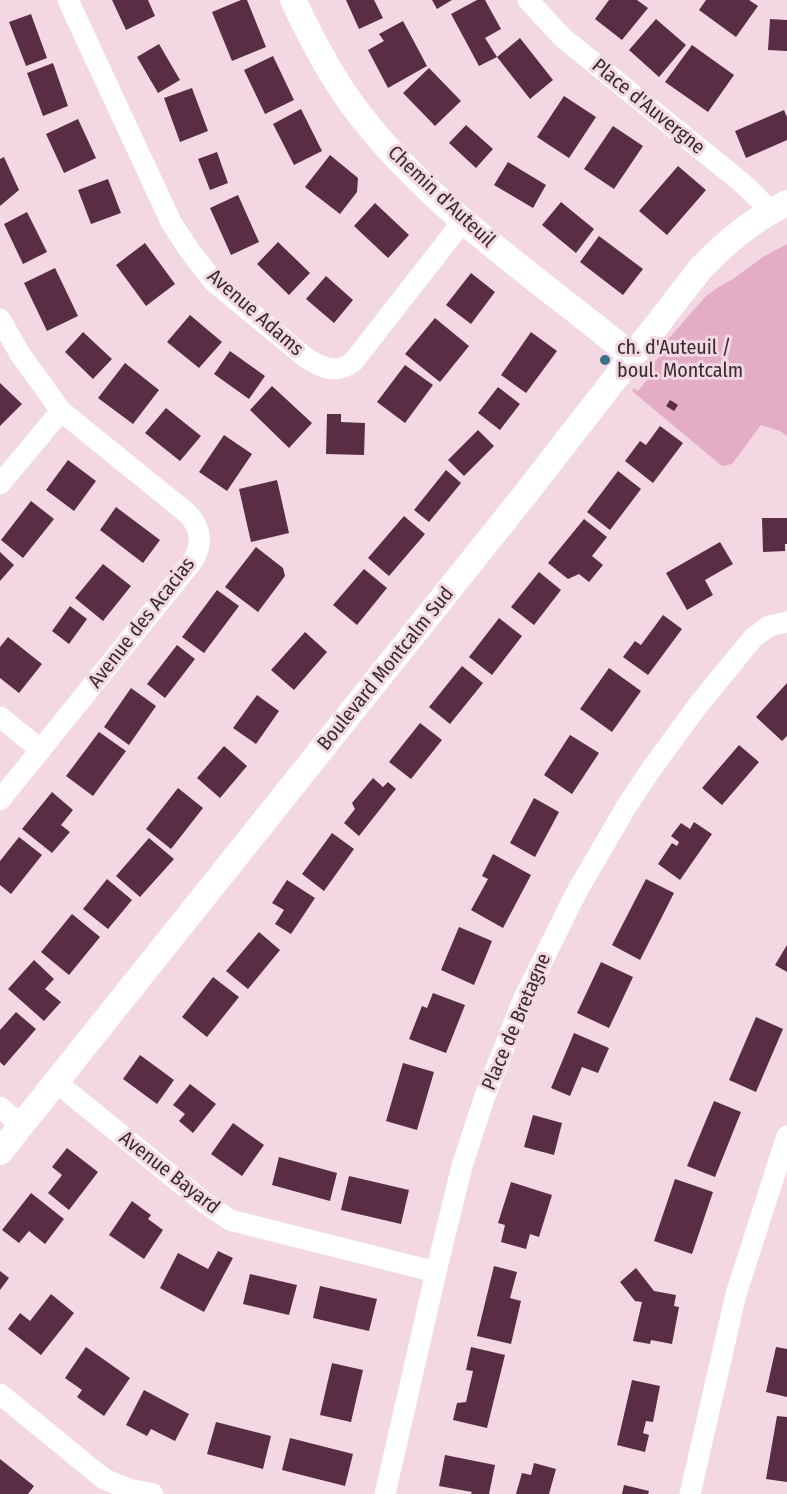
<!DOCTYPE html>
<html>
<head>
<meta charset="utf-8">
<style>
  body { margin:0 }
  canvas { display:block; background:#f3d7e3 }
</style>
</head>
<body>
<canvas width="787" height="1494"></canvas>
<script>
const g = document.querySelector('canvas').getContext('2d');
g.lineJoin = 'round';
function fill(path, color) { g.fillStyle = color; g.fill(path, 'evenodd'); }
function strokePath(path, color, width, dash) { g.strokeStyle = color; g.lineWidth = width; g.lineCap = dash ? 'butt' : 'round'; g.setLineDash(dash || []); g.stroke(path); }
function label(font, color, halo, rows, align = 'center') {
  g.font = font + ' "Fira Sans Condensed",sans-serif'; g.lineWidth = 6; g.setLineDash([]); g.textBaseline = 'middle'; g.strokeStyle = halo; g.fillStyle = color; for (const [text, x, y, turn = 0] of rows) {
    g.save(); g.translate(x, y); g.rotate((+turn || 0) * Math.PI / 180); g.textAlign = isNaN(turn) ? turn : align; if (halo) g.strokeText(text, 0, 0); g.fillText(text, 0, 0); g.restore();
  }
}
const green = new Path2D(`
  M787 244V436L780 431 761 425 732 464 722 466 632 391 634 388 638 391 651 375 647 371 659 357 664 341 671 336 706 296 720 286 733 279 763 257Z`);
const building = new Path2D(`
  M112 0H148L155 16 126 30Z
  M241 0H247L266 47 232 61 212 12Z
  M346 0H374L383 18 359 29Z
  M432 0H452L437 9Z
  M477 0H485L501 29 485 38 497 57 520 38 553 80 530 99 497 57 479 66 451 14Z
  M609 0H637L648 8 622 40 595 19Z
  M706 0H749L758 6 736 37 699 10Z
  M31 14 47 58 26 66 9 22Z
  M656 19 686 45 659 77 629 50Z
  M770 19 787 20V51L768 50Z
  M403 21 427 66 388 88 368 50 384 41 379 34Z
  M159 44 180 80 158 93 137 57Z
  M692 45 734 75 708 112 665 82Z
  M273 56 294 100 265 114 244 70Z
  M53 63 68 106 43 116 27 73Z
  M429 68 461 101 435 126 403 93Z
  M192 88 208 131 180 142 164 98Z
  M564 96 596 117 569 158 537 137Z
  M301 109 322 151 294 165 273 124Z
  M784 110 787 117V140L746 158 735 131Z
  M78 119 96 158 64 173 46 134Z
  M466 125 493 149 476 168 449 143Z
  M613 126 643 146 614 189 584 169Z
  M217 152 228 183 210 190 198 159Z
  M330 155 358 178 357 192 340 214 305 187Z
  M4 157 19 190 0 206V159Z
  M508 162 546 185 533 208 494 185Z
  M678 166 706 190 667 235 639 211Z
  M108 179 121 213 91 224 78 190Z
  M238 195 259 242 231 255 210 208Z
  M561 202 594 229 576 253 542 225Z
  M375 203 409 235 388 258 354 226Z
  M27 212 47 252 23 264 4 224Z
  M599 236 643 269 623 295 580 262Z
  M278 242 310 273 289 295 257 264Z
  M145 243 175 284 146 306 116 265Z
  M55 268 78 316 47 331 24 283Z
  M471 273 495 292 471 324 446 305Z
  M326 276 353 300 334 323 306 299Z
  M190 315 222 342 199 368 167 342Z
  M435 318 469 346 440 382 405 354Z
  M83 332 112 359 93 379 65 352Z
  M531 332 557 351 526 393 501 375Z
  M230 351 265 376 249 399 214 374Z
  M125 363 159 390 133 424 98 398Z
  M405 365 433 385 405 423 377 402Z
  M0 383 22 404 0 426Z
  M272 386 312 423 289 448 250 410Z
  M498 387 520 404 500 430 478 413Z
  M670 400 678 405 674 411 666 406Z
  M166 408 201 436 180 461 145 433Z
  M327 414H341V422L365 423 364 455 326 454Z
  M660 426 683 443 653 483 625 461 640 441 646 445Z
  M478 430 494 446 464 476 448 460Z
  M224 435 252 454 227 491 199 472Z
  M68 460 96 481 74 511 46 490Z
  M446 470 461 483 429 522 414 510Z
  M618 471 641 489 610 530 587 512Z
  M277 480 289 533 251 542 239 489Z
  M31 501 54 519 23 558 1 540Z
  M116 507 160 540 143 563 100 530Z
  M404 516 425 534 389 576 368 558Z
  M762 518H787V544H785V551L763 552Z
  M584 519 607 537 592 556 603 565 589 582 579 574 568 579 548 563Z
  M720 542 733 564 705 580 713 595 687 610 666 573Z
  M256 547 283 568 285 576 258 612 225 587Z
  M0 552 14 565 0 581Z
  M103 564 131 586 103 621 75 598Z
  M364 569 387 588 357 625 333 605Z
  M539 572 561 590 534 625 511 607Z
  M217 590 239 606 204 653 182 637Z
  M70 606 87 619 69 644 52 631Z
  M663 615 682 629 648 675 623 657 635 641 641 645Z
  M499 618 522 636 492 675 469 657Z
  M305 632 327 652 294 690 271 670Z
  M8 637 42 664 19 693 0 678V647Z
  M177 645 195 659 165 698 147 684Z
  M462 666 483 683 450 724 429 707Z
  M609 668 641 691 612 732 580 709Z
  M787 683V736L782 741 756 717Z
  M131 688 156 706 129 745 104 727Z
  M257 695 279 711 256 744 233 728Z
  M420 723 442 740 411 779 389 762Z
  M99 732 126 751 93 796 66 776Z
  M570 735 599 753 572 794 544 775Z
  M739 745 759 762 722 805 702 788Z
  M224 746 247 766 220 798 197 778Z
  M373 778 383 787 388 782 396 789 359 836 344 823 355 809 352 803Z
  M178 788 203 808 171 849 146 829Z
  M52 792 73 810 61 825 70 832 52 853 22 829Z
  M534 798 559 812 535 857 510 843Z
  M694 822 712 834 680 880 658 864 672 843 677 846 679 842 671 836 681 823 690 829Z
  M332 833 354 849 324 891 302 874Z
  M19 837 42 855 11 894 0 885V861Z
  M149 838 174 859 140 897 116 876Z
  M493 854 531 875 503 928 471 910 488 879 482 876Z
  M107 879 132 900 108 929 83 909Z
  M646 879 674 893 640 960 612 945Z
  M287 880 315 898 291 934 275 924 284 910 272 903Z
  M72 914 100 937 69 975 41 952Z
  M459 927 492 941 474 985 441 970Z
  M259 932 280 950 248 989 226 971Z
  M787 945V972L775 965Z
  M34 960 54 979 45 989 61 1002 44 1021 8 989Z
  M601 962 633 977 609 1028 577 1013Z
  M213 977 239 997 207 1037 182 1017Z
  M433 993 465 1005 446 1053 409 1039 422 1006 427 1008Z
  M16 1012 36 1029 4 1066 0 1062V1030Z
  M756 1017 783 1029 756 1092 729 1080Z
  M574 1033 609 1048 598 1073 582 1067 570 1096 551 1088Z
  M140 1055 174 1080 157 1104 123 1079Z
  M403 1063 434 1072 417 1130 386 1121Z
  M190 1084 216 1104 193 1133 179 1121 185 1114 173 1105Z
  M714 1101 741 1112 715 1177 687 1166Z
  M533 1115 562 1123 554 1155 524 1147Z
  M233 1123 264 1145 242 1176 211 1154Z
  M67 1148 98 1172 69 1210 48 1193 62 1175 52 1167Z
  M279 1157 337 1173 330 1201 272 1185Z
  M349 1176 409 1190 401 1224 341 1210Z
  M675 1179 713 1192 692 1254 654 1241Z
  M511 1182 552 1195 539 1237 530 1234 526 1249 501 1242 505 1225 498 1223Z
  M31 1193 64 1219 45 1244 29 1231 19 1243 2 1230Z
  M132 1201 151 1215 148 1219 163 1230 144 1259 109 1235Z
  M218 1251 233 1258 204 1312 160 1288 178 1253 208 1269Z
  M494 1266 517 1272 510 1298 521 1301 511 1344 477 1336Z
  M636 1268 654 1291 676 1295 674 1306 679 1307 672 1344 651 1340 650 1344 633 1341 642 1302 635 1301 620 1282Z
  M0 1271 9 1278 0 1290Z
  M250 1274 297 1285 289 1315 243 1304Z
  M320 1286 377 1299 369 1331 313 1318Z
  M51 1294 74 1313 41 1355 8 1329 20 1313 30 1321Z
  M86 1347 130 1378 104 1416 77 1397 82 1390 65 1378Z
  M471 1347 505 1355 487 1428 453 1420 457 1403 466 1402 473 1371 466 1370Z
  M776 1347 787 1349V1397L766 1392Z
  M332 1363 363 1370 351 1422 320 1415Z
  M632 1380 660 1386 653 1422 646 1421 643 1433 649 1435 645 1452 617 1445Z
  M144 1390 189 1414 175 1441 151 1429 147 1436 126 1425Z
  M777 1416 787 1417V1482L766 1479Z
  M216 1422 271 1436 263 1469 207 1454Z
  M290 1438 353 1454 345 1486 282 1470Z
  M445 1455 495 1465 489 1494H471L472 1492 439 1486Z
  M0 1459 34 1486 28 1494H0Z
  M534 1463 556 1469 549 1494H516L522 1473 531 1475Z
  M624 1485 649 1491 648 1494H622Z`);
const minor = new Path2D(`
  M68 0 171 222 189 250 214 282 305 357C320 367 336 375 353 362L463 221
  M528 0 562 37 741 182 758 198 770 212
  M0 319 20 354 61 411 187 513C202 528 203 545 192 562L0 800
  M0 484 61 411
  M0 717 41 750
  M56 1082 205 1203 230 1220 436 1272
  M0 1107 21 1125
  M0 1394 104 1479 129 1489 153 1494
  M385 1494 436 1272 462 1166 485 1096 523 1000 576 893 626 807 652 768 699 704 753 638 769 626 787 622
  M690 1494 736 1294 787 1136`);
const tertiary = new Path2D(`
  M293 0C310 36 328 71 351 103 426 206 536 276 632 356
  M0 1152 527 492 701 268C725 243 755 218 787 203`);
const markers = [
  [605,360,6,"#357188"]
];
const streetNames = [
  ["Place d'Auvergne",648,107,39],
  ["Chemin d'Auteuil",441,197,43],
  ["Avenue Adams",255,313,41],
  ["Avenue des Acacias",142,623,-52],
  ["Boulevard Montcalm Sud",386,669,-51],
  ["Place de Bretagne",517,1022,-67],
  ["Avenue Bayard",169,1173,38]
];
const poiNames = [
  ["ch. d'Auteuil /",617,348],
  ["boul. Montcalm",617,371]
];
fill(green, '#e3adc6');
fill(building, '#592d43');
strokePath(minor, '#fff', 21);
strokePath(tertiary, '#fff', 26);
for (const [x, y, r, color] of markers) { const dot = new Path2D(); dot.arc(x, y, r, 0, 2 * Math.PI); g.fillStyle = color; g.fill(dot); strokePath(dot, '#f3d7e3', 2); }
label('20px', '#372c31', '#f3d7e3', streetNames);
label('20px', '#372c31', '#f3d7e3', poiNames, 'left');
</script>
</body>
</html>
